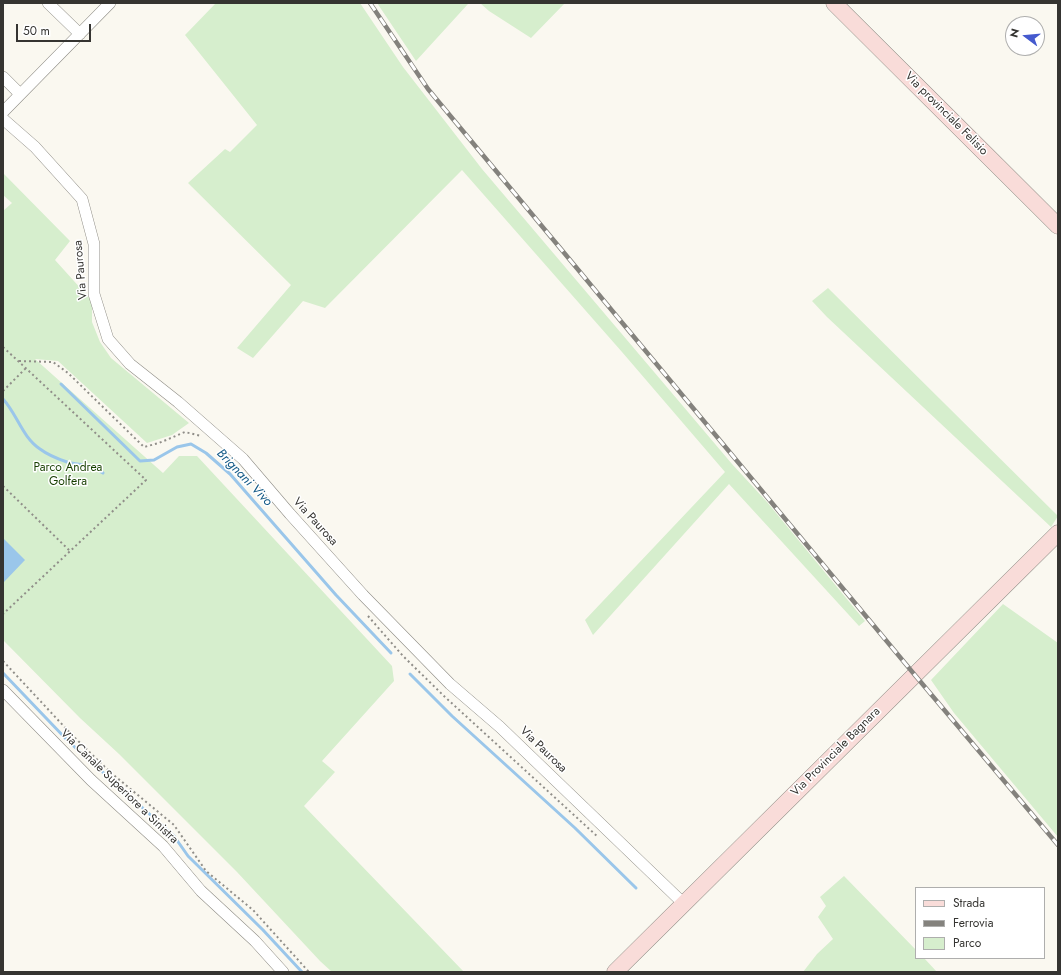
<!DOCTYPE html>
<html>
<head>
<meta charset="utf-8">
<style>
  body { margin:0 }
  #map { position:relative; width:1061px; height:975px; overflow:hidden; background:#faf8f0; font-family:Jost,sans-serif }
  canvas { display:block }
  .frame { position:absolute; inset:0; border:4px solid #353431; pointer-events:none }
  .legend { position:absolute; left:915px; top:887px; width:130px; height:72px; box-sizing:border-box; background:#fff; border:1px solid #aeaead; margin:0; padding:5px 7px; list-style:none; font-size:12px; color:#353431 }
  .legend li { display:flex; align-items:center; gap:8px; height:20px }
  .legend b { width:20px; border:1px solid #aeaead }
  .north { position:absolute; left:1005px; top:16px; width:40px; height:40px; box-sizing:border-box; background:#fff; border:1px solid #aeaead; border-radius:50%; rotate:286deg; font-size:11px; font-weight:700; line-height:16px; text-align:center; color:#353431 }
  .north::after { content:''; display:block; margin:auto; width:14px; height:18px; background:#455ace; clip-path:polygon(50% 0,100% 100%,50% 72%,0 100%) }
  .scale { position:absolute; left:16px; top:24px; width:75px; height:18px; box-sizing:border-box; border:2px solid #353431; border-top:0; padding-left:5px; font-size:12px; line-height:14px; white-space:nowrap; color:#353431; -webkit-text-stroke:3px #fff; paint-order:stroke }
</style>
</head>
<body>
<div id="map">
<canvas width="1061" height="975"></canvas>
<div class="frame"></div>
<ul class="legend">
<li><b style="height:5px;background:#f9dcd9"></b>Strada</li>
<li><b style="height:5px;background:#84827d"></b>Ferrovia</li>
<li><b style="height:11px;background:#d6eecd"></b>Parco</li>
</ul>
<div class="north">N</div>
<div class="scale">50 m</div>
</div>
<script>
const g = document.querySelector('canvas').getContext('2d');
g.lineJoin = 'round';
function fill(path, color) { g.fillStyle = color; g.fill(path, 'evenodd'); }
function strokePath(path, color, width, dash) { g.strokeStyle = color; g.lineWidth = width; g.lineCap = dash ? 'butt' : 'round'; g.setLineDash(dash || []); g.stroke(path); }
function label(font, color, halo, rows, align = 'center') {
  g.font = font + ' Jost,sans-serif'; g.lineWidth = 3; g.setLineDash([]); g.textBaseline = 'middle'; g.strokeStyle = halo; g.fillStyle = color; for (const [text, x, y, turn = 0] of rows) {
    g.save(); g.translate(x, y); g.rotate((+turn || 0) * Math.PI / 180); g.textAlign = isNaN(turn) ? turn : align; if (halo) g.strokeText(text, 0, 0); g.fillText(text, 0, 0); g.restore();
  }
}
const green = new Path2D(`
  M216 3H360L403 67 482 169 688 412 732 464 767 502 865 621 859 626 729 484 593 635 585 620 725 472 622 352 462 170 325 308 303 301 253 358 237 348 291 285 188 183 225 149 230 152 257 125 185 35Z
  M377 3H471L468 4 416 61Z
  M480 3H565L531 38 489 11Z
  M3 173 70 241 55 260 92 301V322L100 342 111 358 189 423 172 435 147 443 58 361 35 359 163 473 179 456H197L392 666 394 681 322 761 335 772 304 806 464 972H332L320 961 237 872 119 754 80 718 3 640V211L12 203 3 195Z
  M828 288 1058 516 1051 527 827 317 812 301Z
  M1003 604 1058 643V837L954 713 931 680Z
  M844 876 916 950V958H924L937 972H803L817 954 833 939 818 917 826 906 820 897Z`);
const water = new Path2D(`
  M3 538 25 560 3 583Z`);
const stream = new Path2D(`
  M61 384 140 461 154 460 177 447 191 444 206 453 230 474 336 595 391 653
  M3 399C17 414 22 437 40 449 48 455 58 459 67 462 79 465 93 465 103 473
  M3 673 68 741 174 836 188 856 263 930 302 972
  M410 674 452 716 575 828 636 888`);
const path = new Path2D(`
  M3 347 146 480 3 614
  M19 361 53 362 68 373 144 447 159 443 185 432 201 436
  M3 391 26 368
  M3 486 70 551
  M368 616 403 656 445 697 598 837
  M3 661 72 735 110 772 174 825 206 871 253 910 309 972`);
const minor = new Path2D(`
  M48 3 80 34
  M3 77 20 94
  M3 112 110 3
  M3 119 35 147 82 199 94 244V294L108 339 130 364 178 402 243 459 290 514 363 595 450 684 500 727 683 903
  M3 690 91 780 163 846 201 891 255 941 283 972`);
const secondary = new Path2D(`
  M834 3 1058 226
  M615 972 1058 533`);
const rail = new Path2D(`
  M370 3 428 89 914 674 1058 845`);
const streetNames = [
  ["Via provinciale Felisio",946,114,45],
  ["Via Paurosa",81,270,-95],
  ["Via Paurosa",315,522,48],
  ["Via Paurosa",543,750,44],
  ["Via Provinciale Bagnara",836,752,-45],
  ["Via Canale Superiore a Sinistra",119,787,44]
];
const parkNames = [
  ["Parco Andrea",68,468],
  ["Golfera",68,482]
];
const waterNames = [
  ["Brignani Vivo",244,478,46]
];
fill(green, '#d6eecd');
fill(water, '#9ac6ea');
strokePath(stream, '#9ac6ea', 3);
strokePath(minor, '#8d8b84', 12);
strokePath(secondary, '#8d8b84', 17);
strokePath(path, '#908e89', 2, [2, 3]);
strokePath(minor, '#fff', 11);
strokePath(secondary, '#f9dcd9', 16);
strokePath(rail, '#84827d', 4.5);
strokePath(rail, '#fff', 3, [9]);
label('12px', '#353431', '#fff', streetNames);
label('12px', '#173f00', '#fff', parkNames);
label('italic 13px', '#125986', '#fff', waterNames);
</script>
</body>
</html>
